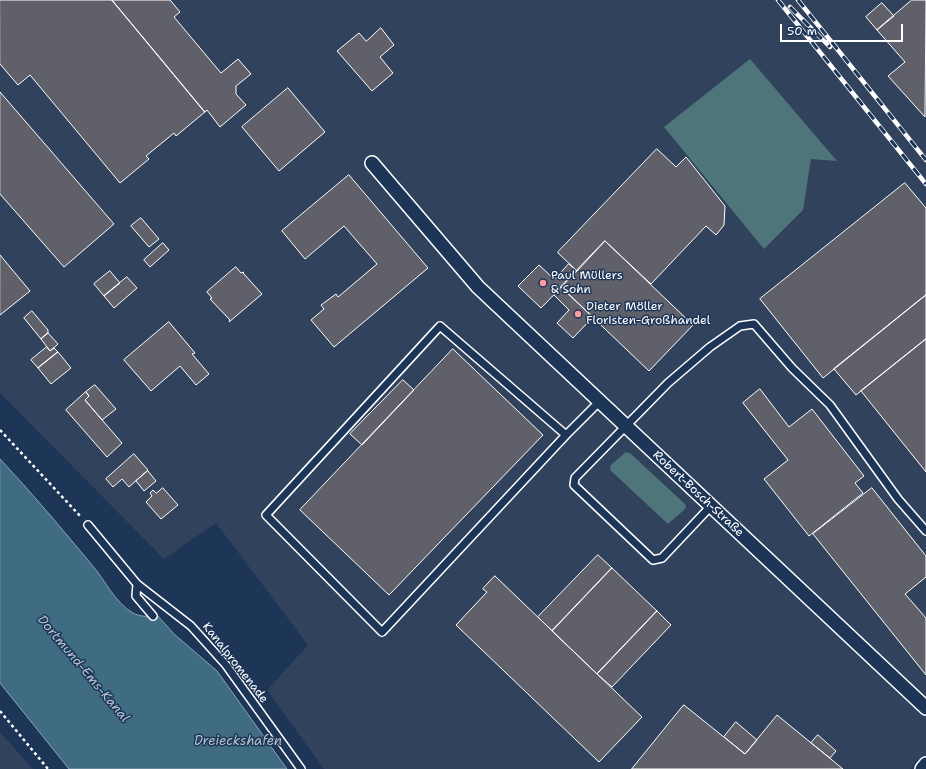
<!DOCTYPE html>
<html>
<head>
<meta charset="utf-8">
<style>
  body { margin:0 }
  #map { position:relative; width:926px; height:769px; overflow:hidden; background:#1d3557; font-family:"Shantell Sans",sans-serif }
  canvas { display:block }
  .scale { position:absolute; left:780px; top:24px; width:123px; height:18px; box-sizing:border-box; border:2px solid #fff; border-top:0; padding-left:5px; font-size:12px; line-height:14px; white-space:nowrap; color:#fff; -webkit-text-stroke:3px #1d3557; paint-order:stroke }
</style>
</head>
<body>
<div id="map">
<canvas width="926" height="769"></canvas>
<div class="scale">50 m</div>
</div>
<script>
const g = document.querySelector('canvas').getContext('2d');
g.lineJoin = 'round';
function fill(path, color) { g.fillStyle = color; g.fill(path, 'evenodd'); }
function strokePath(path, color, width, dash) { g.strokeStyle = color; g.lineWidth = width; g.lineCap = dash ? 'butt' : 'round'; g.setLineDash(dash || []); g.stroke(path); }
function label(font, color, halo, rows, align = 'center') {
  g.font = font + ' "Shantell Sans",sans-serif'; g.lineWidth = 3; g.setLineDash([]); g.textBaseline = 'middle'; g.strokeStyle = halo; g.fillStyle = color; for (const [text, x, y, turn = 0] of rows) {
    g.save(); g.translate(x, y); g.rotate((+turn || 0) * Math.PI / 180); g.textAlign = isNaN(turn) ? turn : align; if (halo) g.strokeText(text, 0, 0); g.fillText(text, 0, 0); g.restore();
  }
}
const built = new Path2D(`
  M0 0H926V757L919 759 910 769H324L267 690 308 645 216 523 164 559 0 393Z
  M0 732 33 769H0Z`);
const green = new Path2D(`
  M750 59 837 161 811 159 803 210 764 249 664 127Z
  M626 452 631 454 686 505 685 509 668 524 610 470 611 465Z`);
const water = new Path2D(`
  M0 459C32 493 62 529 92 565 105 580 115 603 133 613 140 617 150 617 157 615L174 634 217 671 287 769H69L0 683Z`);
const building = new Path2D(`
  M0 0H112L205 112 176 136 174 133 146 156 149 159 120 183 30 75 18 85 0 64Z
  M112 0H170L180 12 174 17 221 73 238 59 251 74 236 86V94L246 105 220 127 207 110 205 112Z
  M912 0H926L925 117 888 76 905 62 877 30Z
  M882 3 894 16 877 30 866 17Z
  M381 28 394 45 380 57 393 73 372 91 337 51 359 33 366 41Z
  M288 88 325 132 279 171 242 127Z
  M0 92 114 224 64 267 0 194Z
  M657 149 676 167 686 157 725 206 724 225 716 235 706 226 651 284 605 241 577 271 558 253V252Z
  M349 175 428 268 334 347 311 320 324 309 321 305 336 294 338 297 377 264 344 226 305 259 282 231Z
  M905 183 926 208V295L823 378 760 299Z
  M141 218 159 239 149 247 131 226Z
  M605 241 693 325 649 371 561 287Z
  M163 243 169 250 150 267 144 260Z
  M0 255 30 291 0 315Z
  M569 264 577 271 541 308 518 286 539 265 554 279Z
  M236 267 241 273 244 272 243 273 262 294 229 322 230 320 210 299 212 298 207 292Z
  M110 271 120 283 104 296 94 284Z
  M127 277 137 288 114 308 104 296Z
  M561 287 593 317 573 338 557 323 569 310 554 295Z
  M926 295V339L856 395 834 369Z
  M32 311 48 330V333L41 339 24 318Z
  M169 322 195 353 192 354 209 374 196 385 180 366 151 391 124 360Z
  M48 333 58 344 50 351 41 339Z
  M926 339V472L861 391Z
  M47 347 50 351 54 348 58 352 38 368 31 360Z
  M453 349 543 435 389 595 300 510Z
  M58 352 71 368 51 384 38 368Z
  M403 380 414 390 362 445 350 434Z
  M95 385 116 409 102 420 85 400 89 396 86 392Z
  M760 389 789 427 812 409 864 476 855 483 863 493 809 536 764 479 788 460 743 403Z
  M86 392 89 396 85 400 122 443 107 457 66 410Z
  M134 454 148 470 129 487 122 479 113 487 106 479Z
  M148 471 156 481 144 491 136 481Z
  M163 488 178 505 161 519 146 502 152 496 150 493 153 490 156 493Z
  M872 488 926 556V577L905 594 926 618V675L813 534Z
  M598 555 612 568 552 631 538 617Z
  M612 568 657 611 597 674 552 631Z
  M495 576 642 717 599 762 456 625 487 592 483 589Z
  M657 611 671 625 612 687 597 674Z
  M684 705 745 754 777 715 843 769H632Z
  M736 722 757 740 745 754 724 737Z
  M818 735 836 751 830 758 811 743Z`);
const path = new Path2D(`
  M0 430 81 517
  M0 711 48 769`);
const lane = new Path2D(`
  M566 435 440 326 266 515 382 632 566 435 600 401
  M711 506 662 558 653 560 574 485 575 478 668 383 710 347 740 326 754 324 792 368 830 405 898 499 926 531
  M88 525 137 584
  M153 616 136 596 137 584 191 626 226 665 301 769`);
const street = new Path2D(`
  M372 163 478 287 926 708
  M922 769 926 764`);
const rail = new Path2D(`
  M778 0 926 184
  M798 0 926 160
  M790 7 830 47`);
const markers = [
  [543,283,4,"#ff9aa2"],
  [578,314,4,"#ff9aa2"]
];
const poiNames = [
  ["Paul Müllers",551,276],
  ["& Sohn",551,290],
  ["Dieter Möller",586,307],
  ["Floristen-Großhandel",586,321]
];
const streetNames = [
  ["Robert-Bosch-Straße",698,494,43],
  ["Kanalpromenade",235,663,52]
];
const waterNames = [
  ["Dortmund-Ems-Kanal",83,669,50],
  ["Dreieckshafen",238,742]
];
fill(built, '#31425d');
fill(green, '#4e7579');
fill(water, '#3f6b83');
strokePath(water, '#8ca6b5', 1);
fill(building, '#60606a');
strokePath(building, '#fff', 1);
strokePath(lane, '#fff', 10);
strokePath(street, '#fff', 16);
strokePath(path, '#fff', 2.5, [3, 3]);
strokePath(lane, '#1d3557', 7);
strokePath(street, '#1d3557', 13);
strokePath(rail, '#fff', 4.5);
strokePath(rail, '#1d3557', 3, [9]);
for (const [x, y, r, color] of markers) { const dot = new Path2D(); dot.arc(x, y, r, 0, 2 * Math.PI); g.fillStyle = color; g.fill(dot); strokePath(dot, '#1d3557', 1.5); }
label('12px', '#fff', '#1d3557', poiNames, 'left');
label('12px', '#fff', '#1d3557', streetNames);
label('italic 13px', '#b2c4cd', '#1d3557', waterNames);
</script>
</body>
</html>
